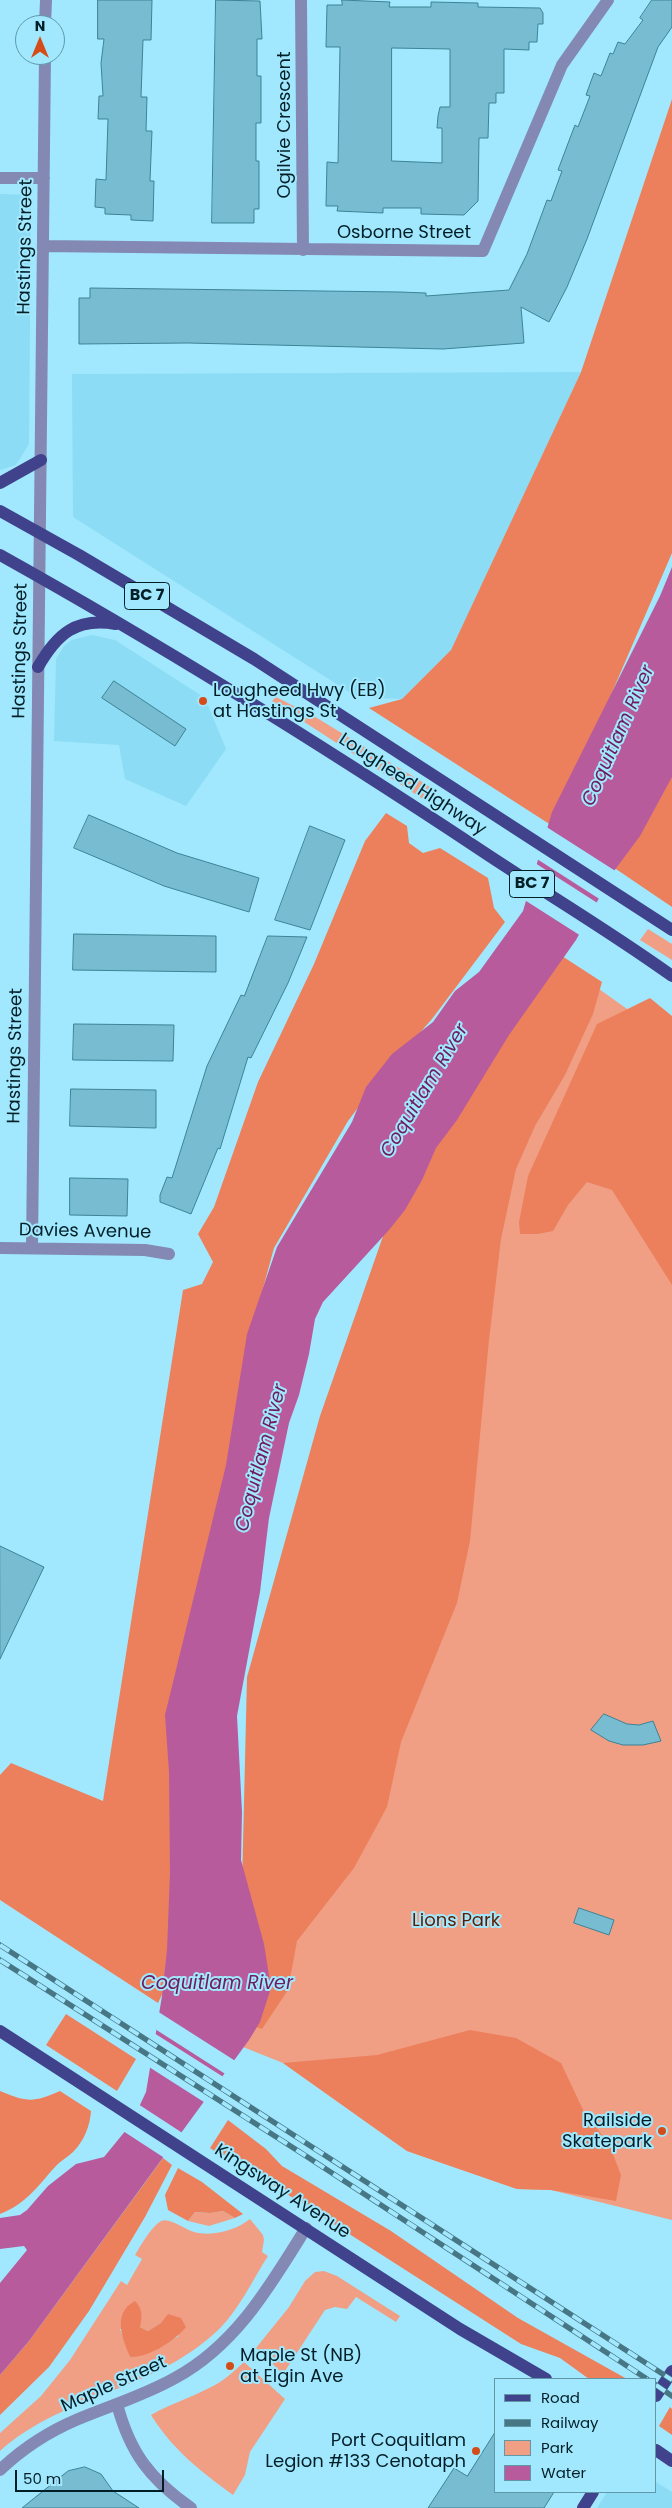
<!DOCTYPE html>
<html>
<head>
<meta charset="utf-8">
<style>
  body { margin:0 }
  #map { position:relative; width:672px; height:2508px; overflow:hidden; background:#a1e8fe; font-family:Poppins,sans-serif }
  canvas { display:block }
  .legend { position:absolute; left:494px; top:2378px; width:162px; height:115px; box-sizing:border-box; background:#a1e8fe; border:1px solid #6198a8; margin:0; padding:6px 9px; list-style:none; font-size:15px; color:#021f27 }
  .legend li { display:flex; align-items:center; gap:10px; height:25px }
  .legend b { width:25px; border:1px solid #6198a8 }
  .north { position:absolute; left:15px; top:15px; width:50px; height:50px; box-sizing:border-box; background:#a1e8fe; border:1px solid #6198a8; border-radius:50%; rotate:0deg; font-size:14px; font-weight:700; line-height:20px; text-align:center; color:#021f27 }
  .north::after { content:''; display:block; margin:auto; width:18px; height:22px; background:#d44d18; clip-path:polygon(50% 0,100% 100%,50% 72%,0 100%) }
  .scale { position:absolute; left:15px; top:2470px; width:149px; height:22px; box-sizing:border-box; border:2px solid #021f27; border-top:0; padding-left:6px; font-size:15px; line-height:18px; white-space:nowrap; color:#021f27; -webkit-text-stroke:4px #a1e8fe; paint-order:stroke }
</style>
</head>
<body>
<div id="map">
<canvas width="672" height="2508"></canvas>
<ul class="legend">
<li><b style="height:6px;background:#40428c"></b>Road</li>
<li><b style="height:6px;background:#477785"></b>Railway</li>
<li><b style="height:14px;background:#f09f85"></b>Park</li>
<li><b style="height:14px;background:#b75b9d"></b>Water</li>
</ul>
<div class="north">N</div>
<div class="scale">50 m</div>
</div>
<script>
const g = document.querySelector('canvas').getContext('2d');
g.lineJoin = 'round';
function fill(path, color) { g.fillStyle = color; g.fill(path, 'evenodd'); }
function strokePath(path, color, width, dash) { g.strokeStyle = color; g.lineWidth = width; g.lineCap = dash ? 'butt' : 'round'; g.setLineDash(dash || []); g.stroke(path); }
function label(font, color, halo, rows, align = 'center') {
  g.font = font + ' Poppins,sans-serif'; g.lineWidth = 4; g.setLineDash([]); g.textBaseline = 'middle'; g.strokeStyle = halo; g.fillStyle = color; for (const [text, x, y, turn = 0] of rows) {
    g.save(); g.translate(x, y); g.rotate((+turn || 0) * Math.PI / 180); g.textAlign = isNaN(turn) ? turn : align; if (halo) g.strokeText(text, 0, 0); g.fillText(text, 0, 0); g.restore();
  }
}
const built = new Path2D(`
  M0 194 31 195 29 444 16 465 0 470Z
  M581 372 451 650 402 699 357 697 73 517 72 374Z
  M92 635 115 640 205 698 226 749 186 806 125 779 119 745 54 741 56 659 64 646 72 640Z
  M656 2482 672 2492V2508H597L607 2492H656Z`);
const green = new Path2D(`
  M276 697 317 718 437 791 429 803 272 701Z
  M648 929 672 944V960L640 940Z
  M557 959 672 1041V2220L551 2190 517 2189 407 2151 283 2063 233 2043Z
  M223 2211 235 2218 209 2226 188 2221 195 2212 210 2213Z
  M250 2219 263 2235 264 2240 262 2252 268 2256C252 2281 238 2312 216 2332 151 2392 64 2394 0 2451V2433L41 2396 70 2360 121 2281 127 2285 142 2259 135 2255C141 2245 151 2227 161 2221 169 2217 186 2230 194 2232 213 2237 236 2230 250 2219ZM161 2323 179 2336 150 2352 130 2357 120 2329 140 2327 148 2331Z
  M324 2271 337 2276 400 2316 396 2322 356 2297 347 2309 335 2307 325 2310 283 2374 256 2348 289 2307 305 2281 315 2272Z
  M244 2362 285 2399 250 2452 245 2475 233 2495C200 2471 173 2450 151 2415 170 2404 190 2398 209 2388 223 2382 233 2372 244 2362Z`);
const forest = new Path2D(`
  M672 99V553L554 827 369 708 402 699 451 650 581 372Z
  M672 744V907L610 865Z
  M386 813 407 826 409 843 423 853 440 848 488 878 494 908 505 922 432 1019 385 1072 348 1121 274 1248 245 1354 170 1978 158 2003 0 1900V1775L11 1763 103 1801 183 1290 202 1284 213 1262 198 1234 214 1207 258 1082 314 964 365 841Z
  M545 945 602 982 593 1014 565 1075 535 1126 516 1169 501 1239 489 1340 470 1541 457 1603 401 1742 387 1807 354 1868 297 1941 288 1990 262 2029 247 2024 239 2010 247 1677 320 1416 388 1222Z
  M650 998 672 1016V1285L612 1190 587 1182 568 1205 553 1231 538 1234H520L519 1222 528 1176 597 1024Z
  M66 2014 136 2059 117 2091 46 2045Z
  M470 2030 516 2038 561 2063 584 2112 609 2144 621 2175 616 2201 551 2190 517 2189 407 2151 283 2063 377 2055Z
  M0 2091C27 2102 33 2103 60 2091L91 2111C90 2126 84 2141 73 2152 67 2158 60 2161 55 2167 36 2188 27 2203 0 2214Z
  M228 2120 266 2149 282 2166 391 2231 518 2318 627 2379H589L560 2358 521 2344 279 2189 234 2157 219 2154 210 2148Z
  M163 2158 172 2165 145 2217 89 2311 49 2367 0 2415V2375L29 2341Z
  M178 2168 202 2182 243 2214 235 2218 223 2211 210 2213 195 2212 188 2221 168 2210 165 2195Z
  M135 2301C143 2309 142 2317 140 2327L148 2331 161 2323 168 2314 181 2318 186 2327C175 2341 148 2358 130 2357 122 2338 112 2313 135 2301Z
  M670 2407 672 2409V2435L659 2426Z`);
const water = new Path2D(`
  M672 567V777L640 836 614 871 576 940 509 1035 457 1120 436 1148 422 1180 405 1210 389 1230 323 1302 315 1319 309 1354 299 1395 289 1423 269 1518 260 1592 237 1716 242 1812 241 1860 264 1944 271 1988 260 2022 249 2040 29 2341 0 2375V2283L27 2250 24 2246 0 2249V2218L20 2215 27 2210 48 2186 76 2164 104 2157 131 2124 146 2092 162 1996 167 1950 170 1873 169 1772 165 1715 226 1465 247 1334 277 1247 352 1122 366 1087 392 1054 433 1022 455 991 479 972 523 911 552 812 660 596Z`);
const pier = new Path2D(`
  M545 826 617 872 601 900 537 859Z
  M535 863 599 904 581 936 523 899Z
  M157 2011 237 2062 227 2075 155 2029Z
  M154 2033 225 2078 207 2104 149 2067Z
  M138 2104 184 2134 166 2159 123 2131Z`);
const building = new Path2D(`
  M98 0H152L151 40H143L141 97H147L146 131H152L150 181H154L153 221 131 220V215L105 214V208L95 207 96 179 106 180 108 119H98L99 96H103L101 63 104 39H98Z
  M216 0 260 1 262 39H257V76H261V123H256V161H259V209H254V223H212Z
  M342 0 390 2 389 7H431V2L478 3V7L540 8 543 13V24H538L537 42H529V50L504 49V93H496V103H489L488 138H479L478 201 464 215 421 214V208H383V213L337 211 338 206H326L327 162 338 163 340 47H326L327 5H342ZM392 48 450 49V107H440L438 116 437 128H442V163L392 161Z
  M652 0H672V27L658 47 587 239 567 287 549 322 521 307 524 343 443 349 188 343 79 344V298H90V288L400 292 426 293V296L509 290 527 254 547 200 551 201 562 171 558 170 567 146 575 125 578 127 590 96 586 95 594 73 601 76 610 53 613 54 618 42 625 44 643 20 640 18Z
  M114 681 186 729 175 746 102 698Z
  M89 815 177 853 259 878 249 912 164 886 74 848Z
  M310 826 345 840 310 930 275 920Z
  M74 934 216 936V972L73 970Z
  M268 936 307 937 288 983 251 1058 248 1057 220 1149 218 1148 191 1214 160 1202V1195L167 1177 172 1178 207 1066 241 995 244 996Z
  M74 1024 174 1025 173 1061 73 1060Z
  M71 1089 156 1090V1128L70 1126Z
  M70 1178 128 1179 127 1216 70 1215Z
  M0 1546 44 1567 0 1659Z
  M604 1714 627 1724 639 1725 653 1721 661 1741 643 1745H623L609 1741 591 1730Z
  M579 1908 614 1920 609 1935 574 1923Z
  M496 2431V2492H554L544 2508H428L454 2468 467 2476Z
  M85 2467 101 2474 113 2491 139 2508H22L68 2471Z`);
const minor = new Path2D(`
  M301 0 303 250
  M45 25 46 0
  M0 178H44
  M43 246 483 251 562 65 608 0
  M0 1248 145 1250 169 1254
  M32 1248 45 55
  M117 2404C130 2453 150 2479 191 2508
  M0 2470C22 2449 48 2432 76 2420 109 2406 143 2396 175 2378 236 2345 270 2286 306 2228`);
const major = new Path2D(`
  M0 483 41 460
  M0 511 79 555 254 659 672 930
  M0 555C165 647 325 747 482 851 545 893 611 932 672 976
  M38 667C57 634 76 617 116 624
  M0 2031 460 2329 546 2379
  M656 2396 672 2371
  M656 2450 672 2461
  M583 2508 593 2492`);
const rail = new Path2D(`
  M0 1945 672 2380
  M0 1960 306 2156 647 2379
  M656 2385 672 2396`);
const markers = [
  [203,701,5,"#d44d18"],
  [662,2131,5,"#d44d18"],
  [230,2366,5,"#d44d18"],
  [476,2451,5,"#d44d18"]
];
const shields = [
  [147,596,45],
  [532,884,45]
];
const shieldNames = [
  ["BC 7",147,596],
  ["BC 7",532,884]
];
const streetNames = [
  ["Ogilvie Crescent",285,125,-90],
  ["Osborne Street",404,233],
  ["Hastings Street",26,247,-89],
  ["Hastings Street",21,651,-89],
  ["Lougheed Highway",412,785,33],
  ["Hastings Street",16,1056,-89],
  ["Davies Avenue",85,1232,1],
  ["Kingsway Avenue",282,2192,33],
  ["Maple Street",114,2385,-24]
];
const poiNames = [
  ["Lougheed Hwy (EB)",213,691],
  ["at Hastings St",213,712],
  ["Railside",652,2121,"right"],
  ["Skatepark",652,2142,"right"],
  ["Maple St (NB)",240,2356],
  ["at Elgin Ave",240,2377],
  ["Port Coquitlam",466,2441,"right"],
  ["Legion #133 Cenotaph",466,2462,"right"]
];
const parkNames = [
  ["Lions Park",456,1921]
];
const waterNames = [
  ["Coquitlam River",619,736,-66],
  ["Coquitlam River",425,1091,-59],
  ["Coquitlam River",262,1458,-75],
  ["Coquitlam River",217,1984]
];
fill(built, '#8bdcf4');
fill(green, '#f09f85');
fill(forest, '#ec805c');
fill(water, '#b75b9d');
fill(pier, '#a1e8fe');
fill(building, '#77bcd1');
strokePath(building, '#3d8396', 1);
strokePath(minor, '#8389b3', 12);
strokePath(major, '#40428c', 12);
strokePath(rail, '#477785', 5.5);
strokePath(rail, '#a1e8fe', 4, [11]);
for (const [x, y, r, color] of markers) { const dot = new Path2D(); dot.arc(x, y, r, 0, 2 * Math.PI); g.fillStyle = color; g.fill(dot); strokePath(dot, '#a1e8fe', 2); }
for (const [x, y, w] of shields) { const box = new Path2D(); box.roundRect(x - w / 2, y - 13.5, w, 27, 4); g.fillStyle = '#a1e8fe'; g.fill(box); strokePath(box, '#021f27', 1); }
label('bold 16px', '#021f27', null, shieldNames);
label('18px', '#021f27', '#a1e8fe', streetNames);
label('18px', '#021f27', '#a1e8fe', poiNames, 'left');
label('18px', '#5e1b01', '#a1e8fe', parkNames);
label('italic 19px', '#701c5c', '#a1e8fe', waterNames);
</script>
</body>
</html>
